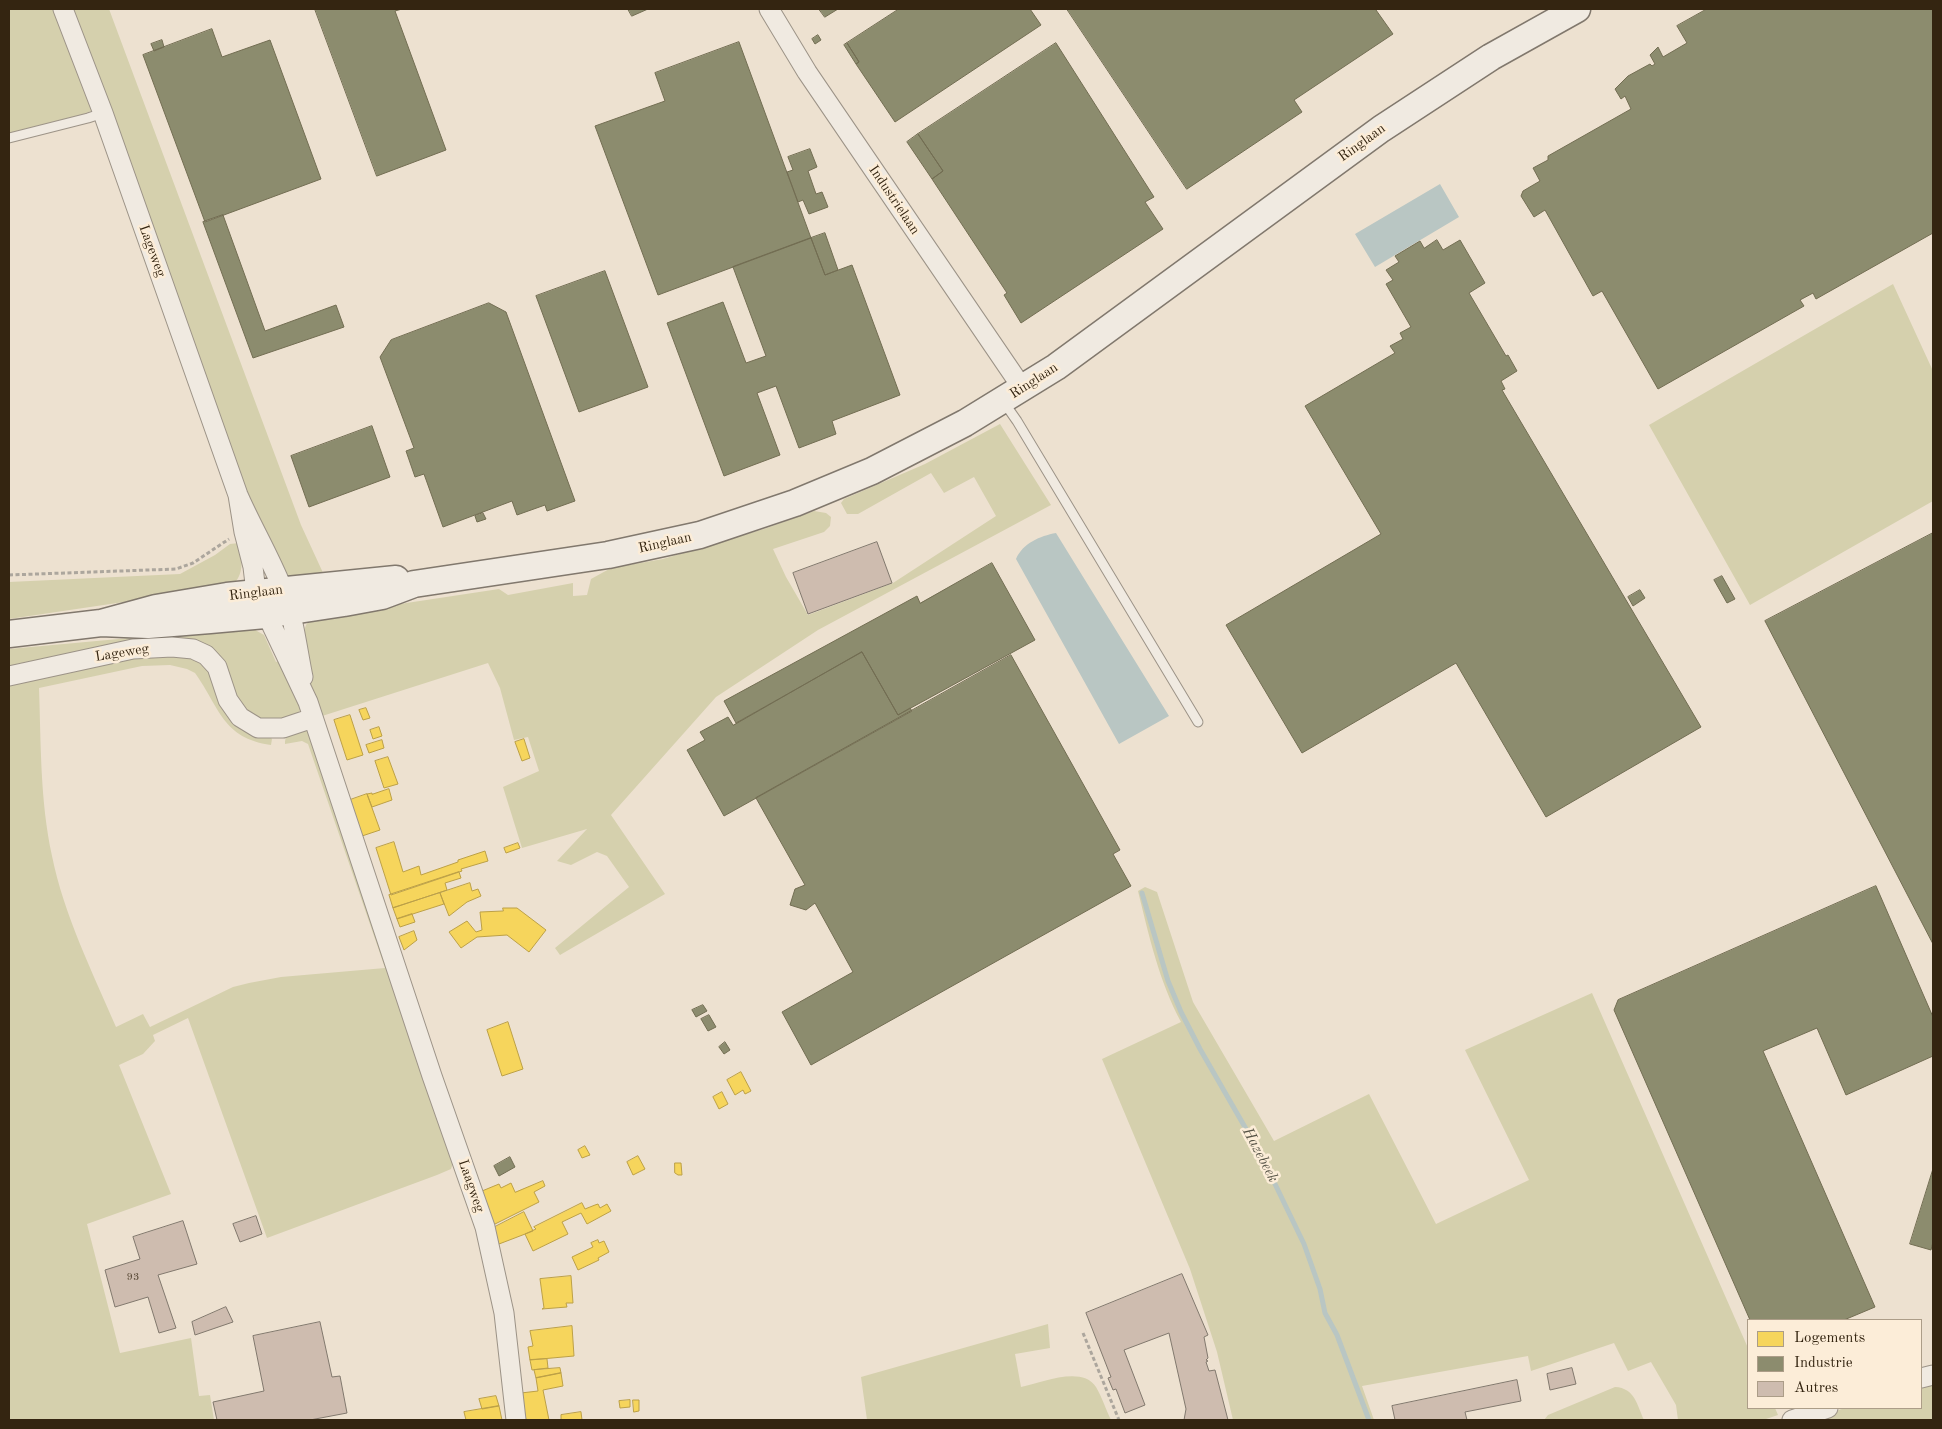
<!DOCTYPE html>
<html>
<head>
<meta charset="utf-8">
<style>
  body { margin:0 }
  #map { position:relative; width:1942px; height:1429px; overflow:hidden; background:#ede1d0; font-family:"Old Standard TT",serif }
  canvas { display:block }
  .frame { position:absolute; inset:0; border:10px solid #342511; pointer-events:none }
  .legend { position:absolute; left:1747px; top:1319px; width:175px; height:90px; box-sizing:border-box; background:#fcedd8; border:1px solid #ac9d88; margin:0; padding:6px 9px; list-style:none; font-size:15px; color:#342511 }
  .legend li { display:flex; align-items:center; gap:10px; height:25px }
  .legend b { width:25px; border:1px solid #ac9d88 }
</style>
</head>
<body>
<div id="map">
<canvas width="1942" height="1429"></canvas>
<div class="frame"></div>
<ul class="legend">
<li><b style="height:14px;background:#f6d55c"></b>Logements</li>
<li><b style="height:14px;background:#8c8c6e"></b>Industrie</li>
<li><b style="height:14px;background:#cebcaf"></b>Autres</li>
</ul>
</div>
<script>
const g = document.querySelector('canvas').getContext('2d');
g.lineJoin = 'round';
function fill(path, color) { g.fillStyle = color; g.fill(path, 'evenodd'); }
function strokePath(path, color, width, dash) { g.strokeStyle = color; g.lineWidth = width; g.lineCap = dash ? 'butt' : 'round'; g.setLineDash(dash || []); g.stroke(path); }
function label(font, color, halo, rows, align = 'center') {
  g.font = font + ' "Old Standard TT",serif'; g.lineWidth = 5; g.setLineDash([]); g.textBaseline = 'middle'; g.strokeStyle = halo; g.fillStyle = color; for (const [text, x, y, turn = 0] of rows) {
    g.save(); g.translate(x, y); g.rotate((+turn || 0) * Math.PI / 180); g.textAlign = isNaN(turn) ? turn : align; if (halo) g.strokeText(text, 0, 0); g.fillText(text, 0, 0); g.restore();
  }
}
const green = new Path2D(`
  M9 9H54L93 110 84 114 9 133Z
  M72 9H109L301 525 324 575 292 582 279 574 249 501Z
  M1893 284 1933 371V501L1750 605 1649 425Z
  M1000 424 1051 505 818 630 716 697 611 815 665 894 560 955 555 948 629 887 607 856 597 852 571 865 557 861 587 829 522 848 503 787 539 771 528 737 514 740 500 688 488 663 319 717C313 695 296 647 306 625 308 622 312 619 314 617L499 589 508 595 573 583V596L587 595 591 579 611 568 663 559 764 529 814 511 826 513 831 517 830 526 824 532 773 549 786 577 808 615 893 583 996 516 974 477 944 493 931 473 858 514H847L841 503 844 499 925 464Z
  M239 543C242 560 245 573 232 586L9 619V582L180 574 215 555 230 544Z
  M250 627 264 635 276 662 281 660 301 709C285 731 265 720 243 715L202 648 9 672V649Z
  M145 653 197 659 212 672 272 739 271 745C222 738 220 708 195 673L187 669 170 665 142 666 39 688C41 744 40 801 52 856 64 915 92 971 116 1027L143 1014 150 1027 233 987 249 983 281 977 385 968 308 744 302 741 285 744C285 731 294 731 305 729L308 732 454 1160 451 1169 437 1175 267 1238 188 1018 153 1035 155 1041 143 1054 119 1065 171 1194 87 1224 120 1353 191 1338 199 1396 210 1395 214 1420H9V683Z
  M1145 887 1157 892 1193 1002 1274 1141 1369 1094 1436 1224 1529 1180 1465 1050 1592 993 1748 1348V1408H1775L1778 1415 1763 1420H1678L1676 1405 1651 1362 1628 1371 1614 1343 1531 1371 1528 1356 1362 1386 1374 1420H1233L1217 1352 1190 1269 1102 1059 1181 1022C1159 981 1149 936 1138 891Z
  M1048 1324 1050 1348 1015 1354 1021 1387C1041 1383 1082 1365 1096 1387 1102 1397 1106 1410 1111 1420H867L861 1377Z
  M1933 1380V1420H1807L1845 1408H1921V1384Z
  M1615 1387C1635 1388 1637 1405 1644 1420H1544L1548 1415Z`);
const water = new Path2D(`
  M1440 184 1459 217 1375 267 1355 234Z
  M1056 533 1169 716 1119 744 1016 559C1023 543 1040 536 1056 533Z`);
const homes = new Path2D(`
  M366 708 370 718 363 720 359 710Z
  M350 715 363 755 347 760 334 720Z
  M379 727 382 736 373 739 370 730Z
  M524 739 530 758 522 761 515 742Z
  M382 740 384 748 369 753 366 745Z
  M388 757 398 784 384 788 375 761Z
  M389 789 392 800 372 807 367 794 372 793V794Z
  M367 794 380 830 362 836 350 800Z
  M394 842 403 872 419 866 421 875 458 862V860L485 851 488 861 461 869 462 871 391 895 376 848Z
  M518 843 520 848 506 853 504 848Z
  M459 872 461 878 445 883 447 890 393 908 389 895Z
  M470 883 472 891 478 889 481 896 467 902 449 916 440 893Z
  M440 893 444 904 397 919 393 908Z
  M503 908H517L546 930 529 952 507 935 477 937 461 948 449 932 467 921 476 932 482 930 480 912 503 911Z
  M412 914 415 922 400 927 397 919Z
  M414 931 417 940 404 950 399 937Z
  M508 1022 523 1069 502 1076 487 1030Z
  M741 1072 751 1091 745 1094 743 1090 735 1095 727 1080Z
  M722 1092 728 1104 719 1109 713 1097Z
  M585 1146 590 1155 582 1158 578 1150Z
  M638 1156 645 1169 633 1175 627 1162Z
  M675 1163H681L682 1175H678L675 1173Z
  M543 1181 545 1186 534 1192 539 1202 493 1225 482 1191 499 1184 501 1188 511 1183 515 1192Z
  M582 1203 585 1209 595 1205 598 1204 600 1208 607 1204 611 1211 587 1224 581 1213 562 1222 568 1234 533 1251 525 1234 536 1229 534 1227Z
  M524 1212 533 1231 499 1244 493 1228Z
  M598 1240 599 1243 604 1241 609 1252 598 1258 599 1260 578 1270 572 1257 593 1247 591 1243Z
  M571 1276 573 1303H566L567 1307 542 1309 544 1308 540 1279Z
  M572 1326 574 1356 530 1360 528 1347 533 1346 530 1331Z
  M547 1359 548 1368 532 1370 530 1360Z
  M560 1368 561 1373 536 1378 534 1370Z
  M561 1373 563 1386 543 1390 549 1420H526L521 1393 538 1391 536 1378Z
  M496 1396 499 1406 482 1409 479 1399Z
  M630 1400V1407L620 1408 619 1401Z
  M633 1400H639V1411L634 1412Z
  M499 1406 502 1420H466L464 1412Z
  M581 1412 582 1420H561V1415Z`);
const industry = new Path2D(`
  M315 9H402L395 11 446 150 377 176Z
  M628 9H648L632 16Z
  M819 9H838L825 17Z
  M899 9H1030L1041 25 895 122 856 64 859 62 847 43Z
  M1067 9H1377L1376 10 1393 34 1294 100 1302 112 1187 189Z
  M1707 9H1933V233L1816 299 1813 293 1800 300 1804 306 1658 389 1602 291 1593 296 1545 210 1534 217 1521 196 1523 191 1540 181 1533 168 1548 160V156L1631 109 1625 96 1621 99 1615 89 1628 76 1650 64 1652 66 1655 64 1650 55 1658 47 1663 57 1687 43 1677 26Z
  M212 29 222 57 270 40 321 179 205 222 143 55Z
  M818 35 821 40 815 44 812 39Z
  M162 40 164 47 154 51 151 44Z
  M739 42 811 238 658 295 595 126 665 101 655 73Z
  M847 43 859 62 856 64 844 45Z
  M1056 43 1154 197 1145 202 1163 229 1021 323 1004 295 1007 293 932 179 943 171 918 134Z
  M918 134 943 171 932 179 907 142Z
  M810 149 817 167 808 171 816 194 822 192 828 207 809 214 803 200 798 202 787 172 793 170 788 157Z
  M223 215 265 331 336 305 344 327 253 358 203 222Z
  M825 233 838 270 825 275 811 238Z
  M811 238 825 275 852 265 900 395 832 421 836 434 799 448 776 386 757 393 780 455 724 476 667 323 723 302 746 363 766 356 733 267Z
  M1437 240 1443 250 1460 240 1485 283 1469 293 1506 356 1508 355 1517 371 1501 381 1505 389 1502 390 1701 727 1546 817 1456 663 1302 753 1226 625 1381 534 1305 406 1395 353 1390 346 1403 339 1400 333 1411 327 1386 284 1393 280 1386 270 1399 262 1395 256 1420 241 1424 248Z
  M605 271 648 387 579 412 536 296Z
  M489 303 506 312 575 501 547 511 545 505 517 515 512 501 443 527 424 474 415 477 406 451 414 448 380 357 391 340Z
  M372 426 390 477 309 507 291 456Z
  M483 513 486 519 477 522 475 516Z
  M1933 533V944L1765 621Z
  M992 563 1035 640 898 715 862 652 736 723 724 701 917 596 920 603Z
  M1722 576 1735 599 1727 603 1714 580Z
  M1640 590 1645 598 1633 606 1628 597Z
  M862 652 898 715 910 708 912 711 724 816 687 750 705 740 700 732 728 717 733 725Z
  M1011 655 1120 850 1113 854 1131 886 811 1065 782 1012 853 972 815 903 806 910 790 905 795 889 805 885 756 798Z
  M1876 886 1933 1017V1056L1846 1095 1817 1028 1763 1051 1875 1307 1844 1320H1750L1614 1010 1618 1000Z
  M703 1005 707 1011 696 1017 692 1010Z
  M709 1015 716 1027 708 1031 701 1019Z
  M725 1042 730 1050 724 1054 719 1047Z
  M510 1157 515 1167 499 1176 494 1166Z
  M1933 1169V1242L1931 1250 1910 1244Z`);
const stream = new Path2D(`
  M1142 893 1168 981 1181 1012 1200 1049 1261 1155 1304 1244 1320 1289 1325 1313 1337 1335 1369 1420`);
const building = new Path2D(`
  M877 542 892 583 808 614 793 573Z
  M256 1216 262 1234 240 1242 233 1224Z
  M183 1221 197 1264 158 1275 176 1328 159 1333 148 1297 115 1307 105 1270 140 1259 133 1237Z
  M1182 1274 1208 1335 1204 1337 1208 1358 1206 1360 1208 1361 1206 1362 1209 1371 1215 1370 1228 1420H1184L1186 1409 1169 1333 1124 1350 1145 1405 1125 1413 1116 1389 1113 1390 1108 1378 1111 1377 1086 1313Z
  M226 1307 233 1322 195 1335 192 1322Z
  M320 1322 332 1377 340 1376 347 1413 310 1420H217L213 1402 264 1391 253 1336Z
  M1572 1368 1576 1384 1550 1390 1547 1374Z
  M1517 1380 1521 1401 1465 1412 1467 1420H1395L1392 1406Z`);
const path = new Path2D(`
  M9 575 176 569 193 563 229 539
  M1083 1333 1119 1420`);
const lane = new Path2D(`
  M9 138 88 118 103 113
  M1003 401 1017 421 1198 722`);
const street = new Path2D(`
  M63 9 103 113 238 495C252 527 270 557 283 590 294 617 297 648 303 677
  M769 9 807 72 1023 389
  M238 495 244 532 253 567 256 592 308 702 432 1076 485 1227 504 1313 516 1420
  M9 676 133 649 172 647 193 649 206 655 217 667 228 700 240 717 258 728H283L313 718
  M1921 1378 1933 1375
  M1792 1420 1828 1408`);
const secondary = new Path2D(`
  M101 623 148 625 210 620 265 615 344 603 382 596 414 584 608 555 700 535 795 503 872 471 965 423 1056 367 1381 129 1491 57 1577 9
  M9 634 101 623 156 608 227 596 396 579`);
const numberNames = [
  ["93",133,1277]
];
const streetNames = [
  ["Ringlaan",1362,143,-36],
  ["Industrielaan",894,200,56],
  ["Lageweg",152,251,70],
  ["Ringlaan",1034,381,-33],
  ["Ringlaan",665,543,-13],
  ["Ringlaan",256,593,-7],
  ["Lageweg",122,653,-9],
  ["Laagweg",471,1186,71]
];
const waterNames = [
  ["Hazebeek",1260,1155,62]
];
fill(green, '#d5d0ad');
fill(water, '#b9c6c3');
fill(homes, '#f6d55c');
strokePath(homes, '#bca046', 1);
fill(industry, '#8c8c6e');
strokePath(industry, '#726d52', 1);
strokePath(stream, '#b9c6c3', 5);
fill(building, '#cebcaf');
strokePath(building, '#81786d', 1);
strokePath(lane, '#9c9387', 11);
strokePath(street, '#9c9387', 21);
strokePath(secondary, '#81786d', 29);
strokePath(path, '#aca69d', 3, [4, 2.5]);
strokePath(lane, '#f0eae1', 9);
strokePath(street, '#f0eae1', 19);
strokePath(secondary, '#f0eae1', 26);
label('11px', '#5a4b38', null, numberNames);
label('14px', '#342511', '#fcedd8', streetNames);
label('italic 15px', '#555245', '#fcedd8', waterNames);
</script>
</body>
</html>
